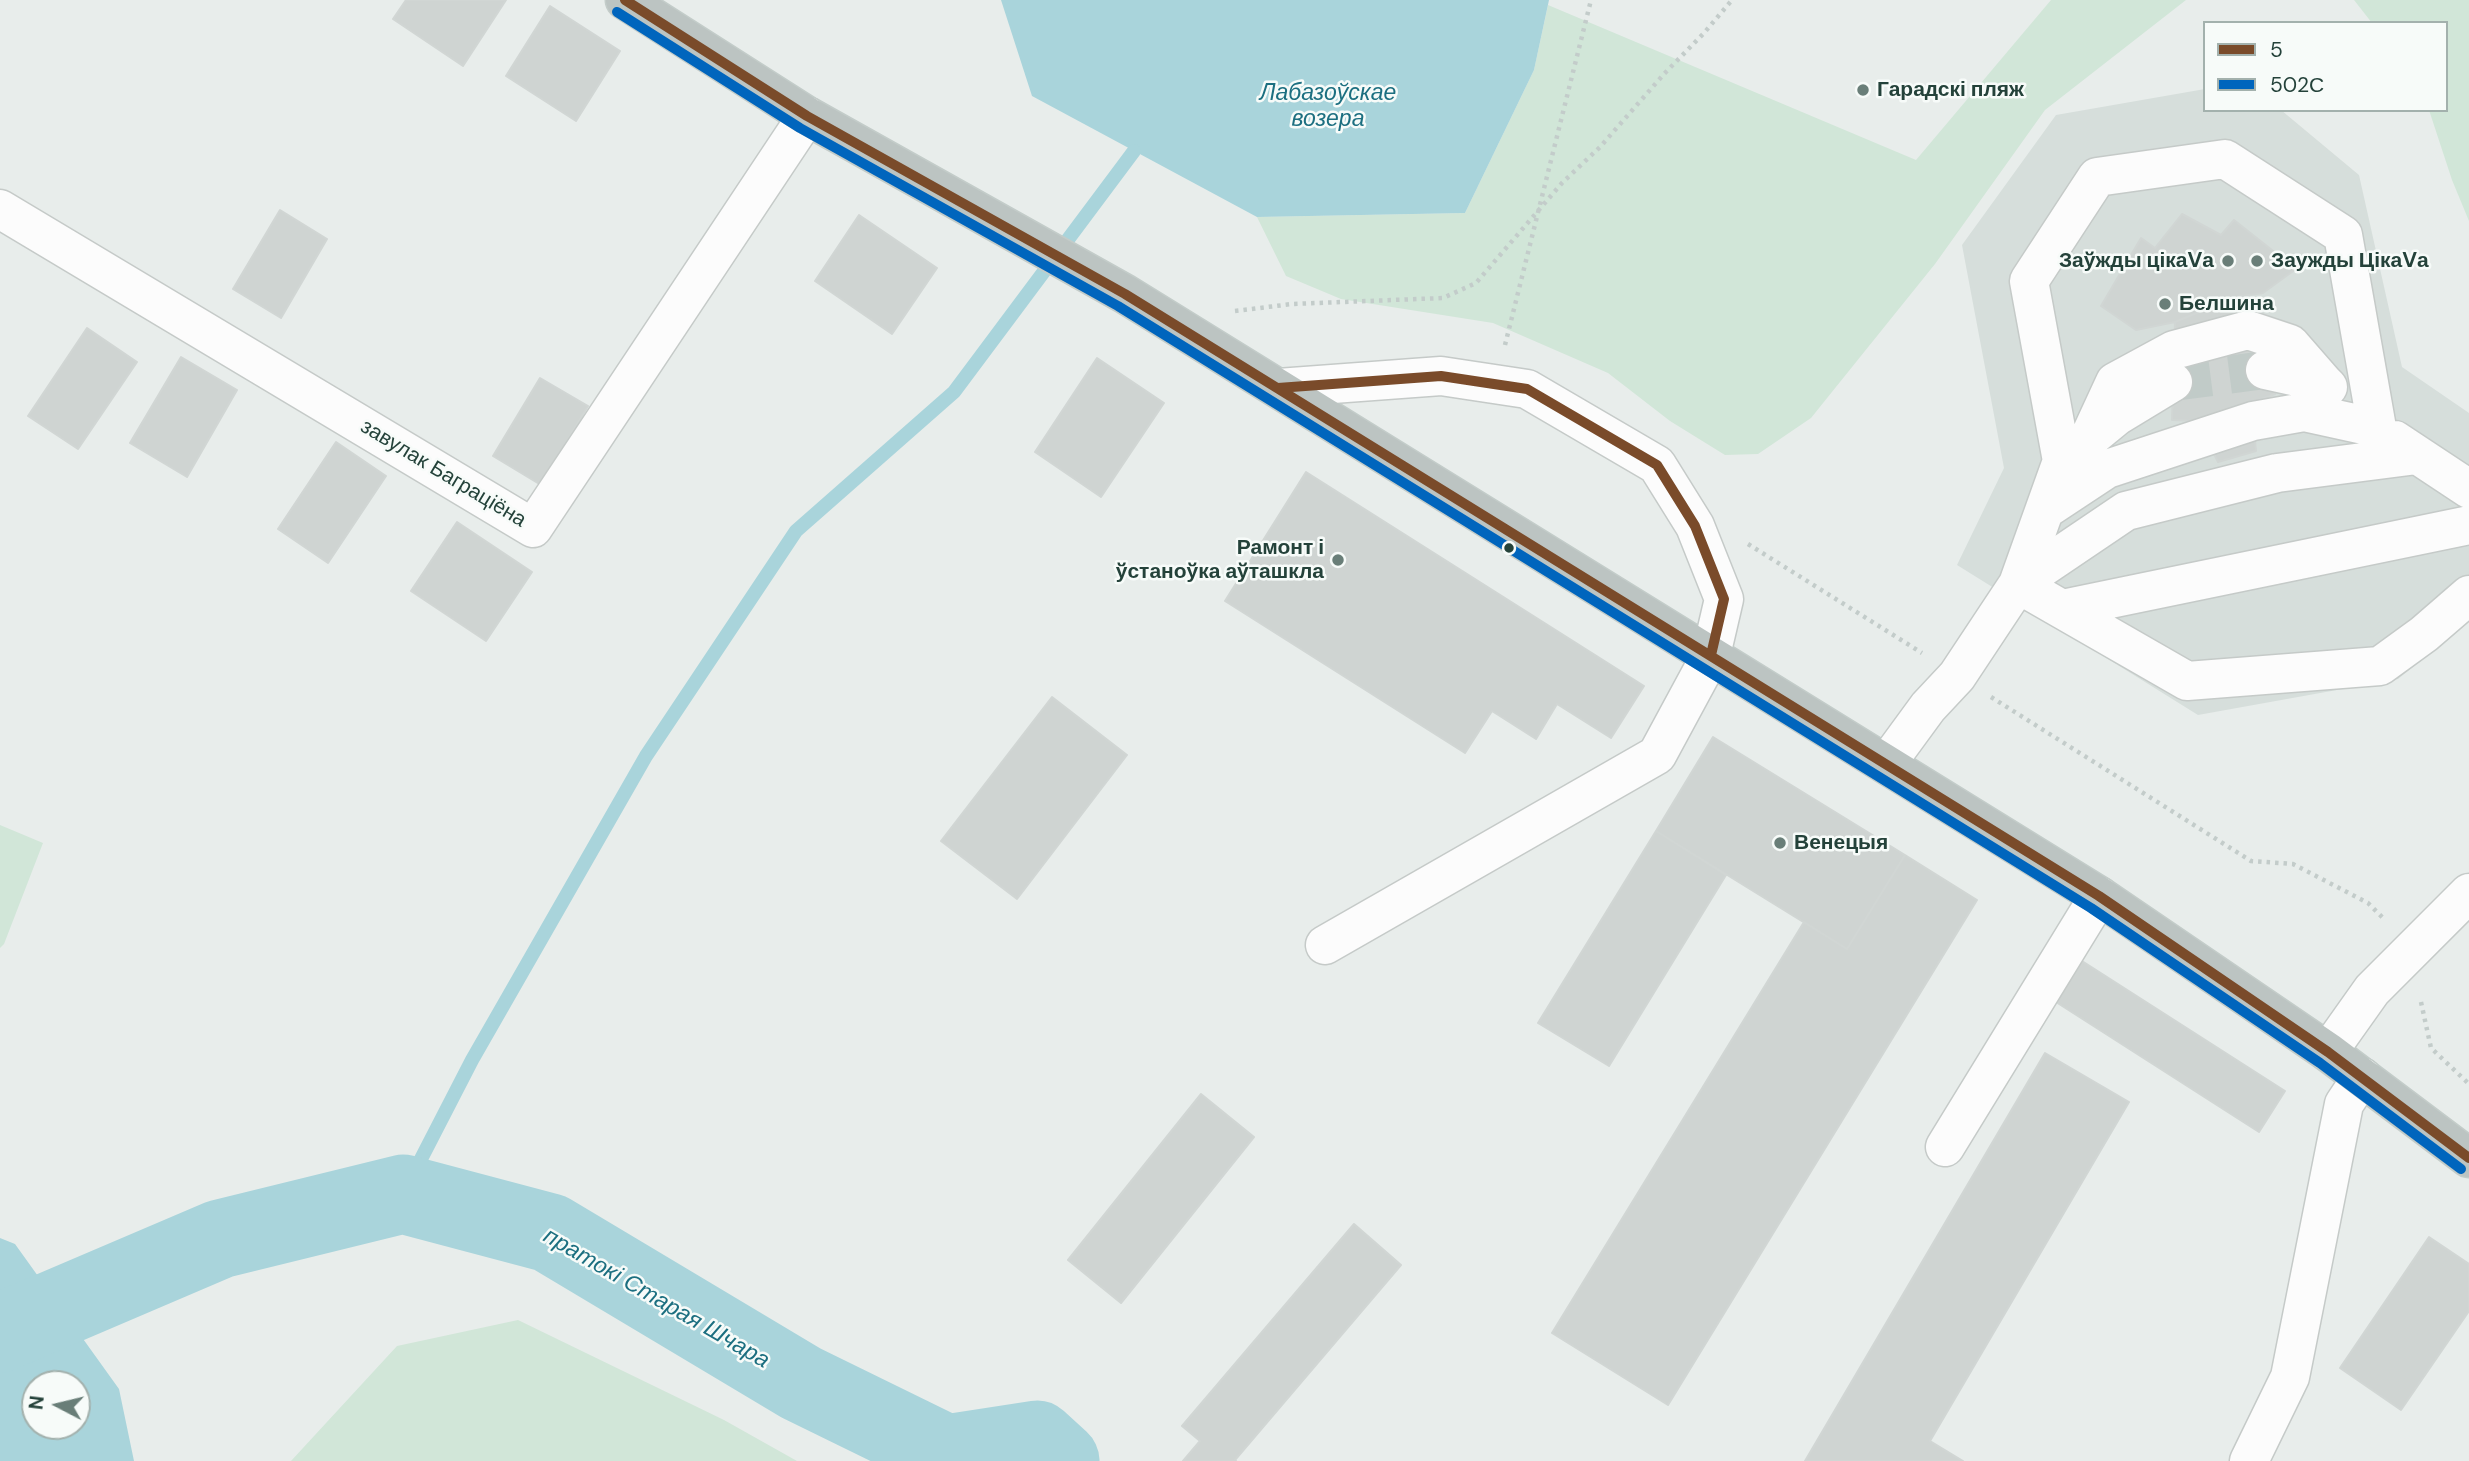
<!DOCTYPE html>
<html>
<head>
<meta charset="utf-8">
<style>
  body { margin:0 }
  #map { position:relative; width:2469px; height:1461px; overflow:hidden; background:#e8edeb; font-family:"DM Sans",sans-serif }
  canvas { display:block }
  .legend { position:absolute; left:2203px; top:21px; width:245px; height:91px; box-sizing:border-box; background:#f7fbf9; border:2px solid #a3b1ad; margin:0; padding:9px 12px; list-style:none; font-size:21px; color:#24423a }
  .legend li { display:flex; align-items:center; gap:14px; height:35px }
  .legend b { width:35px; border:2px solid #a3b1ad }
  .north { position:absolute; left:21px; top:1370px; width:70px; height:70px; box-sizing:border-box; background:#f7fbf9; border:2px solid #a3b1ad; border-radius:50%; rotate:277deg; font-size:19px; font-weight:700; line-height:28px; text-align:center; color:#24423a }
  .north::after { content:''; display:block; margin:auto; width:24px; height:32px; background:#697e78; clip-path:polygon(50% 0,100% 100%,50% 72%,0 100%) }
</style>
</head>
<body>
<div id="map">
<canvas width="2469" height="1461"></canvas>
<ul class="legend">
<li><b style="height:9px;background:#7a4b2a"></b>5</li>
<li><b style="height:9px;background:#0065bd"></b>502С</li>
</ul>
<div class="north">N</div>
</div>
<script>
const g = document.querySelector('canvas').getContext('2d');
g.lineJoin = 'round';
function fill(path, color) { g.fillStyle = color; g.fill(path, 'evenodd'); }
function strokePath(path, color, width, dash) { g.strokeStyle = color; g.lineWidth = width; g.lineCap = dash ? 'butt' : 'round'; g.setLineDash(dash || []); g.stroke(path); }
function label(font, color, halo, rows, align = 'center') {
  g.font = font + ' "DM Sans",sans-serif'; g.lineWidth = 5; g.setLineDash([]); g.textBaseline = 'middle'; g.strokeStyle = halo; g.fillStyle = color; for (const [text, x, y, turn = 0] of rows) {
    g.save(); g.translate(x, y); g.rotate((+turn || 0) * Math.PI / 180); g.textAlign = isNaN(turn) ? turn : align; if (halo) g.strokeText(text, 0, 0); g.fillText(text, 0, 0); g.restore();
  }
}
const built = new Path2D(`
  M2205 89V110H2281L2359 175 2402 367 2469 413V622L2398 679 2198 715 1957 565 2004 468 1962 245 2056 115Z`);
const green = new Path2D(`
  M2051 0H2186L2045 110 1935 264 1811 418 1758 454 1725 455 1670 421 1608 373 1493 323 1341 299 1286 276 1257 217 1465 213 1534 70 1548 5 1916 160Z
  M2354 0H2469V221L2452 180 2429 110H2446V23H2372Z
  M0 825 43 843 4 944 0 948Z
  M518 1320 724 1420 797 1461H291L397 1346Z`);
const water = new Path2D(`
  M1001 0H1549L1534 70 1465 213 1257 217 1032 96Z
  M0 1238 15 1244 119 1389 134 1461H0ZM35 1384H77V1426H35Z`);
const stream = new Path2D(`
  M403 1194 472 1060 646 756 796 531 954 392 1134 151`);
const river = new Path2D(`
  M0 1333 220 1239 403 1194 550 1233 801 1383 946 1454 1037 1440 1060 1461`);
const building = new Path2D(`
  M406 0H506L463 66 393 19Z
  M550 6 620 51 576 121 506 76Z
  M280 210 327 239 281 318 233 289Z
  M2182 214 2221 235 2234 220 2296 269 2263 293 2235 297 2175 322 2136 330 2101 306 2141 238 2155 248Z
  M859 215 937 268 892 334 815 281Z
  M2235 297 2275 394 2257 401 2253 421 2256 451 2218 462 2198 421 2172 420 2175 322Z
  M87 328 137 362 78 449 28 416Z
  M181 357 237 390 187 477 130 443Z
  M1097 358 1164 403 1101 497 1035 452Z
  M540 378 588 406 541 485 493 456Z
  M336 442 386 476 328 563 278 529Z
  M1306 472 1644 686 1611 738 1557 704 1536 739 1492 711 1465 753 1225 601Z
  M457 522 532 572 486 641 411 591Z
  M1052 697 1127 755 1017 899 941 841Z
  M1713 737 1905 855 1847 949 1656 831Z
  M1656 831 1726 875 1609 1066 1538 1023Z
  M1905 855 1977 900 1668 1405 1552 1333 1804 922 1847 949Z
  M2082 961 2285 1091 2259 1132 2056 1002Z
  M2045 1053 2129 1102 1930 1441 1963 1461H1805Z
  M1201 1094 1254 1137 1121 1303 1068 1260Z
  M1354 1224 1401 1265 1235 1460 1236 1461H1183L1200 1441 1182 1426Z
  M2429 1237 2469 1264V1311L2401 1410 2340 1368Z`);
const minorTunnel = new Path2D(`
  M2173 382 2265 370`);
const path = new Path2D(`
  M1235 311 1292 304 1443 298 1476 283 1562 183 1600 147 1664 74 1704 33 1732 0
  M1505 345 1591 0
  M1748 544 1922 653
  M1991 697 2251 861 2293 864 2368 903 2384 919
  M2421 1002 2431 1048 2469 1084`);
const minor = new Path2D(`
  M0 209 533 528 807 116
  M2265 370 2324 383 2328 387
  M1278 388 1441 376 1527 389 1657 465 1695 526 1724 599 1711 655 1657 755 1325 945
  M2090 436 2115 382 2174 350 2248 330 2290 344 2324 383
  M2395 440 2469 489
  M2417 455 2277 473 2126 511 2018 584 2187 681 2380 666 2424 634 2469 595
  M2045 510 2107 469 2253 421 2304 412 2377 428 2343 235 2225 159 2097 177 2029 281 2062 461
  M2062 609 2469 525
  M1887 763 1928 707 1957 676 2018 584 2062 461 2117 416 2173 382
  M2328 1052 2372 990 2469 893
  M1945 1147 2099 896
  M2249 1461 2290 1377 2344 1104 2362 1077`);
const highway = new Path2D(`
  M625 0 807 116 1125 294 2099 896 2328 1052 2469 1158`);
const bus1 = new Path2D(`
  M625 0 807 116 1125 294 2099 896 2328 1052 2469 1158
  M1278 388 1441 376 1527 389 1657 465 1695 526 1724 599 1711 655`);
const bus2 = new Path2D(`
  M617 12 800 128 1118 306 2091 908 2320 1063 2461 1169`);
const markers = [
  [1863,90,7,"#697e78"],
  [2228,261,7,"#697e78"],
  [2257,261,7,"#697e78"],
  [2165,304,7,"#697e78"],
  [1509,548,6,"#24423a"],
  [1338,560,7,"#697e78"],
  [1780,843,7,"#697e78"]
];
const poiNames = [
  ["Гарадскі пляж",1877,90],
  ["Заўжды цікаVа",2214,261,"right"],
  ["Заужды ЦікаVа",2271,261],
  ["Белшина",2179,304],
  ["Рамонт і",1324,548,"right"],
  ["ўстаноўка аўташкла",1324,572,"right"],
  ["Венецыя",1794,843]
];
const streetNames = [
  ["завулак Баграціёна",443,474,31]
];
const waterNames = [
  ["Лабазоўскае",1328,94],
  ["возера",1328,120],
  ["пратокі Старая Шчара",656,1299,30]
];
fill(built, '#d6dedb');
fill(green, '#d1e6d8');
fill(water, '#a9d4db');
strokePath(stream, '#a9d4db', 14);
strokePath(river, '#a9d4db', 79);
fill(building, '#cfd4d2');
strokePath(building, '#d1d6d4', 2);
strokePath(minorTunnel, '#c1cbc8', 38, [38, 19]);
strokePath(minor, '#c5cac8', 41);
strokePath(highway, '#c3ccc9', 41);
strokePath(path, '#c3ccca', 4.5, [3.5, 5]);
strokePath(minor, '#fcfcfc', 38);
strokePath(highway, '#bcc4c2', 38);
strokePath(bus1, '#7a4b2a', 10);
strokePath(bus2, '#0065bd', 10);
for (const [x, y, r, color] of markers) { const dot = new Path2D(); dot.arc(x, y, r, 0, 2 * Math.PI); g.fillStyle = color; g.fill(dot); strokePath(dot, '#f7fbf9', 2.5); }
label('bold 21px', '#24423a', '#f7fbf9', poiNames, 'left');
label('21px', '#24423a', '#f7fbf9', streetNames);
label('italic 23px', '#1c6f80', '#f7fbf9', waterNames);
</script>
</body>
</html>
